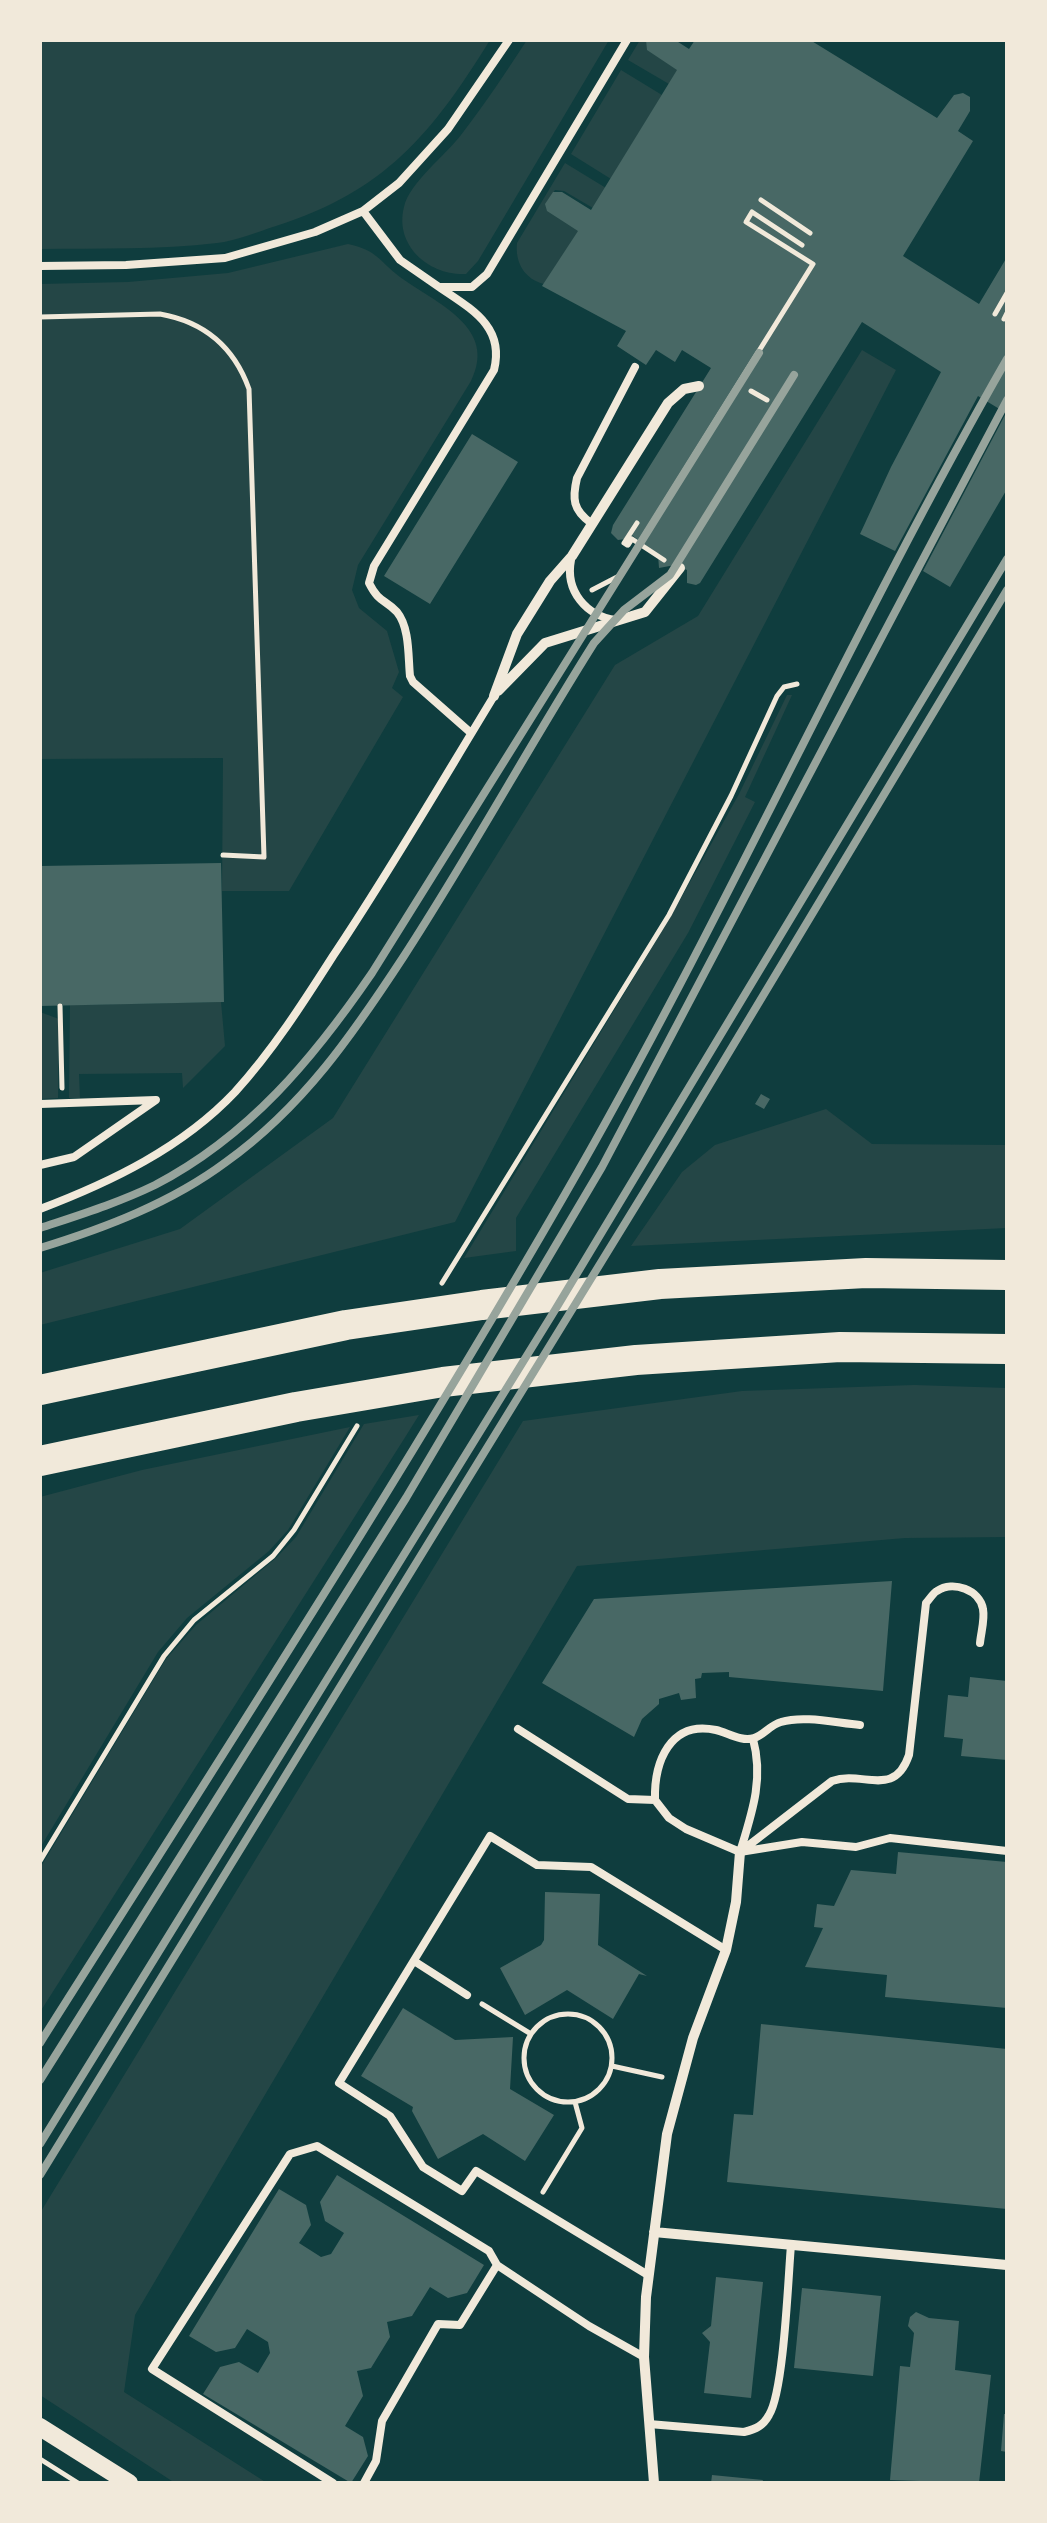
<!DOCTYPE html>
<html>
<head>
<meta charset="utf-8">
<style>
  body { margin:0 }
  #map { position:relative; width:1047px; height:2523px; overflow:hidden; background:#0f3d3e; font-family:"Work Sans",sans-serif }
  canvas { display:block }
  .frame { position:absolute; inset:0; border:42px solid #f1e9da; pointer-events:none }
</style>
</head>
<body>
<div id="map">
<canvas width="1047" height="2523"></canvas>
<div class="frame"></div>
</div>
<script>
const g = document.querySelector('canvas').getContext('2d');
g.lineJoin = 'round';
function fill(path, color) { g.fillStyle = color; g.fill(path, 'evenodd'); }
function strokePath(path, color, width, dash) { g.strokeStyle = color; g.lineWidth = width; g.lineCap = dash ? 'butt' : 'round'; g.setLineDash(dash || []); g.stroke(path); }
const green = new Path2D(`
  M40 40H490C432 134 384 192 276 226 257 232 236 241 217 243 159 250 99 248 40 249Z
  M527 40H609L478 261 466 274C430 276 394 246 404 207 409 183 446 155 461 135 485 104 506 72 527 40Z
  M640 40H648L679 68 669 84 628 60Z
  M621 70 662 95 611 179 571 154Z
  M565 163 606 188 593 208 564 191 555 190 547 202 580 229 544 284C524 279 515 262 517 243Z
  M348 244C377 250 379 261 400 277 437 304 498 327 471 381L358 565 352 590 359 608 387 631 399 672 392 688 403 697 289 891H222L223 758 40 759V284L128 282 228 273Z
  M862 350 896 370 455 1222 40 1325V1273L180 1229 333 1118 615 665 698 616Z
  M787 695H792L745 797 755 802 688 933 516 1218V1251L464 1258 670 918 739 794Z
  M221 1002 225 1046 183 1088 182 1073 79 1074 80 1098H69L70 1005Z
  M40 1012 59 1019 58 1098 40 1099Z
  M826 1109 872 1144 1007 1145V1228L631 1246 682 1172 715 1145Z
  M914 1385 1007 1388V1537L905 1538 577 1566 135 2315 124 2392 267 2483H175L40 2395V2213L523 1421 742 1391Z
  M419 1415 404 1439 40 2012V1868L166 1659 196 1625 276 1558 296 1537 364 1424Z
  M350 1427 288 1530 269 1551 187 1618 158 1652 40 1848V1497L142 1470Z`);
const building = new Path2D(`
  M646 40H675L689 49 695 40H810L937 118 954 95 963 93 970 97V111L958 131 973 141 903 256 979 304 1007 257V489L950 587 923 571 1006 413 978 396 895 551 860 534 891 467 941 372 862 322 700 583 696 585 687 583V570L675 565 659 568 658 555 629 533 626 539 618 540 611 533 613 525 711 368 682 350 675 362 656 350 646 365 617 346 626 331 542 286 578 231 547 211 545 204 553 192H562L591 210 677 70 647 50Z
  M472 434 518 462 430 604 384 576Z
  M221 863 224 1002 40 1006V866Z
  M761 1094 770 1099 764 1109 755 1104Z
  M892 1581 883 1691 729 1677V1672L702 1673 701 1678 695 1679 696 1698 681 1700 679 1693 659 1699V1704L642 1719 634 1737 542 1683 594 1599Z
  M970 1677 1007 1681V1760L961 1756 963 1739 944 1737 948 1695 968 1697Z
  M898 1852 1007 1862V2008L885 1997 887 1975 805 1967 823 1928 814 1927 817 1904 834 1906 851 1870 896 1874Z
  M545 1892 600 1894 598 1945 647 1976 639 1974 613 2019 567 1990 525 2015 500 1968 541 1945 544 1940Z
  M403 2008 455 2040 513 2037 510 2089 554 2115 525 2161 483 2134 438 2159 412 2111 413 2107 361 2076Z
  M761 2024 1007 2049V2209L727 2182 734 2114 753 2115Z
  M337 2175 484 2265 467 2293 448 2298 430 2287 412 2316 387 2322 390 2337 371 2368 357 2371 363 2396 345 2426 363 2437 368 2456 351 2483 203 2394 220 2367 239 2362 258 2373 270 2353 268 2342 247 2329 235 2348 216 2352 189 2336 279 2189 306 2205 311 2225 299 2243 321 2257 331 2254 344 2233 325 2221 320 2202Z
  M716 2277 763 2282 751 2398 704 2393 710 2342 702 2333 711 2326Z
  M802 2288 881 2296 873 2376 794 2368Z
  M916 2312 929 2318 959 2321 955 2370 991 2375 979 2483 890 2480 900 2366 910 2367 914 2333 908 2326 910 2317Z
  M1004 2414H1007V2452L1001 2451Z
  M712 2475 763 2480 762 2483H711Z`);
const path = new Path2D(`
  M761 200 810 233
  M995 314 1007 293
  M40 317 160 314C205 322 234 347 249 389L264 857 223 855
  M1004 319 1007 313
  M751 391 767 400
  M637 523 624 543 627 545 631 540 628 537 625 542 628 545 632 539 664 560
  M592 590 619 576 813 264 746 222 752 212 802 245
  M60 1006 62 1088
  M442 1283 669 915 731 796 777 696 784 687 797 684
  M40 1861 164 1656 194 1620 273 1556 294 1530 357 1426
  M482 2004 531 2034
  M524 2058a44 44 0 1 1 88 0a44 44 0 1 1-88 0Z
  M612 2066 662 2077
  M543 2192 582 2128 575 2102
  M40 2459 78 2483`);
const service = new Path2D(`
  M363 211 400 260 439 287H472L487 274 627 40
  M40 266 126 265 225 258 315 232 363 211 399 183 448 129 509 40
  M439 287C471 309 505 326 494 370L374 566 369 583C379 603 385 599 397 612 410 628 408 657 410 676L413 682 471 733
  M591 523C573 510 572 499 577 478L635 367
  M571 560C565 591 586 616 616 620
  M40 1104 156 1100 74 1157 40 1165
  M40 1209C111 1182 182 1148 235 1092 273 1050 303 1003 333 956 390 871 441 783 494 696
  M518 1729 628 1799 655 1800 669 1818 686 1829 740 1852 802 1842 856 1847 890 1838 1007 1851
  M655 1800C654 1762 670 1720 716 1730 728 1733 742 1742 754 1738 764 1735 770 1725 781 1722 804 1715 836 1723 860 1725
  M744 1849 832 1781C863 1770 894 1799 909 1755L926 1603C928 1601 934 1592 937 1591 953 1580 980 1590 983 1609 985 1620 981 1632 980 1643
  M740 1852C752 1813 764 1779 753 1739
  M414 1961 467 1995
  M648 2275 476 2171 462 2191 423 2167 390 2116 339 2083 490 1836 537 1865 591 1867 726 1950
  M649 2424 744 2432C756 2429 763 2426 769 2415 784 2391 788 2279 791 2245
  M333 2483 152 2369 290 2154 317 2146 489 2251 497 2265
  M364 2483 376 2461 382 2421 438 2324 460 2325 497 2265 589 2326 644 2357`);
const minor = new Path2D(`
  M498 691 545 643 645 612 680 568
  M494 696 517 634 550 581 572 556 668 403 684 389 699 386
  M654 2232 1007 2265
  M654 2483 644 2357 646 2297 667 2134 693 2038 726 1950 736 1902 740 1852`);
const tertiary = new Path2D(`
  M40 2427 129 2483`);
const motorway = new Path2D(`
  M40 1390 346 1325 482 1305 660 1284 866 1273 1007 1275
  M40 1461 296 1407 443 1382 636 1360 840 1347 1007 1349`);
const rail = new Path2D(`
  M40 1228C79 1215 118 1203 155 1185 249 1136 313 1059 372 973L759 353
  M40 1248C105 1228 171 1203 226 1162 303 1107 353 1034 404 956 471 853 529 746 594 643L624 610 670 575 794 375
  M40 2043C217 1763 398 1484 564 1196 722 923 850 633 1007 359
  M40 2080 406 1498 602 1167 1007 400
  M40 2144 555 1310 1007 559
  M40 2175 675 1142 1007 590`);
fill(green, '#244646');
fill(building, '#486865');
strokePath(path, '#f1e9da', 5);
strokePath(service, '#f1e9da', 8);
strokePath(minor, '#f1e9da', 10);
strokePath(tertiary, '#f1e9da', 18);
strokePath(motorway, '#f1e9da', 30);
strokePath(rail, '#97a49c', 8);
</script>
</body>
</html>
